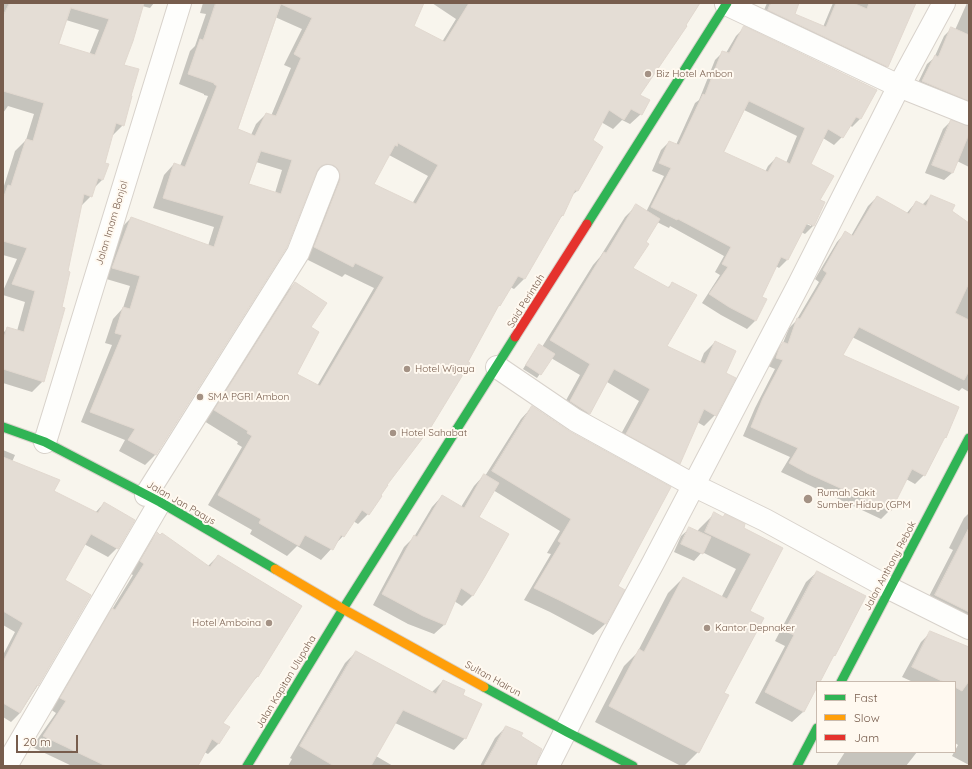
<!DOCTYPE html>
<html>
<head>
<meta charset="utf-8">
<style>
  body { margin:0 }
  #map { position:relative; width:972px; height:769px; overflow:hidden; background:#f8f5ed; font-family:Quicksand,sans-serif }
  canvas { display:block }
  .frame { position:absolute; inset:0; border:4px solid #775d4d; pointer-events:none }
  .legend { position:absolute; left:816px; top:681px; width:140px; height:72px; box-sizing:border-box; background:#fff9f0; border:1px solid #c9bbaf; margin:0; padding:5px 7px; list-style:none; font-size:12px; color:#775d4d }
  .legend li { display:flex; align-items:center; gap:8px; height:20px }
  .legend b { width:20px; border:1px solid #c9bbaf }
  .scale { position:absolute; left:16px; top:735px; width:62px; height:18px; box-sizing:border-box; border:2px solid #775d4d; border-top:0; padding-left:5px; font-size:12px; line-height:14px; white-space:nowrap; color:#775d4d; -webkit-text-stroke:3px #fff9f0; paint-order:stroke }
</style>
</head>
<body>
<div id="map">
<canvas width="972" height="769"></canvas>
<div class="frame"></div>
<ul class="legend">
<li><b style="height:5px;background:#30b455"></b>Fast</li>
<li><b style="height:5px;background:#ff9f0a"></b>Slow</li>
<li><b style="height:5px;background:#e5322d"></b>Jam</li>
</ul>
<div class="scale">20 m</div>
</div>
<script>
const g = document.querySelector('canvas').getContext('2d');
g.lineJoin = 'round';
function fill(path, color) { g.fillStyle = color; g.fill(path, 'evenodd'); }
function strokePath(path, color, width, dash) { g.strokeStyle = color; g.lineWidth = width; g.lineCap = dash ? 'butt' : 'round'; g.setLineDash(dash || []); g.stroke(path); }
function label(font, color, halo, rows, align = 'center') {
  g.font = font + ' Quicksand,sans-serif'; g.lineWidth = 4; g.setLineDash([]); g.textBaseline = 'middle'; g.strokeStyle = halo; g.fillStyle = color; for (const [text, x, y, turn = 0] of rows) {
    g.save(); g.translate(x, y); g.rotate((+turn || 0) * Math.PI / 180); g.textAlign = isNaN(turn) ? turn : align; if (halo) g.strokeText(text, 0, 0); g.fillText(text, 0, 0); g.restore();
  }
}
const shadow = new Path2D(`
  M3 3H154L150 8 142 6 122 65 123 125 112 136 103 163V179L94 188 91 196 80 207 43 381 32 392 3 383V333L8 328 17 331 25 302 3 295V291L17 259 3 255V189L15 151 26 140 34 114 8 106 3 113ZM66 20 99 30 89 55 58 45Z
  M203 3H423L412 26 442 42 456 19 432 3H700L639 96 641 114 630 124 622 120 613 129 601 122 591 141 577 191 570 197 563 215 558 220 524 279 514 289 510 287 496 308 368 514 358 524 353 521 343 536 321 560 297 546 287 556 250 534 252 530 208 505 242 447 237 444 238 442 204 421 285 293 295 283 310 327 296 374 317 386 374 288 345 274 342 277 304 258 321 174H314L155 455 145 465 119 451 125 440 81 422 112 345 105 343 113 319 123 308 130 286 103 278 121 228 131 218 208 246 214 227 153 208 164 175 174 164 180 166 208 96 204 95V94L179 84 190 51 195 46 206 14 200 13ZM275 17 302 29 284 65 291 68 271 116 266 114 256 124 251 135 237 129ZM389 155 428 176 412 204 373 184ZM256 162 282 170 275 193 248 185Z
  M767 3H798L793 14 823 27 833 3H915L887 66 879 74 761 17Z
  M967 3H969V112L915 89 927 64 934 58 944 36 952 28 955 30Z
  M744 28 860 119 852 127 850 125 842 137 834 145 823 138 810 165 819 200 824 202 813 226 805 234 801 232 787 260 779 268 776 266 761 297 766 300 755 321 747 329 721 315 702 303 720 275 715 272 724 256 670 226 669 228 657 222 644 243 632 268 667 288 673 283 666 347 700 363 704 353 715 342 725 374 715 415 704 426 697 422 680 463 668 474 615 445 639 401 607 382 589 413 578 425 559 413 580 375 551 358 537 378 523 369 536 349 539 345 542 347 593 265 600 257 625 217 636 206 646 212 664 176 652 171 661 150 669 142 676 145 695 103 699 100 715 60 723 52 726 53 736 36ZM744 110 797 136 786 163 776 158 768 166 765 172 723 153ZM803 220 811 224V226L802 222Z
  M951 121 969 127V167L957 161 952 173 944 180 925 173 943 129Z
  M931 196 969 224V392L962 388 959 391 852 337 841 355 924 475 915 484 906 479 890 510 881 519 781 472 790 457 743 436 755 408 775 369 768 366 774 352 783 343 789 328 796 321 819 282 815 279 837 242 845 233 851 236 868 206 877 197 906 214 916 202 922 205Z
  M532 407 616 587 623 590 605 624 593 635 550 612 524 600 551 554 547 553 560 531 493 490 478 517 483 578 472 596 462 606 454 601 445 624 434 634 408 624 373 605 404 547 414 537 432 507 442 496 461 507 474 486 484 475 485 476 521 419Z
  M3 450 15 455 12 462 53 491 95 513 104 503 117 548 108 557 84 544 64 580 38 685 20 713 11 722 3 717V655L15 632 3 625Z
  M969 513V629L924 606 953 550 949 548 964 518Z
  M714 514 781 549 748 611 723 694 698 752 684 766H681L595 722 624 666 637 653 668 593 683 578 721 598 736 569 702 552 694 561 674 552 681 536 689 529 697 532 699 529Z
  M157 534 208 566 218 556 258 676 249 685 221 723 219 743 208 754 204 752 196 766H72L32 747 56 713 50 709 102 621 111 611 133 575 129 573 146 545Z
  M817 572 819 682H817V685L803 712 792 722 755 703 785 646 775 641 806 582Z
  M931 632 969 648V765L952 756 958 745 955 743V682H913L902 677 921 642Z
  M356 652 431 693 443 681 462 696 465 738 454 750 395 723 376 756 393 766H288L292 759 290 758 345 663Z
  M506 727 519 737 534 766H480L495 738Z
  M845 752H917L906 766H836Z`);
const building = new Path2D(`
  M10 3H144L133 41 124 65 139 69 131 96H132L124 126 116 123 105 163 109 164 103 180 98 178 92 197 84 194 68 271 70 272 62 307 65 308 44 382 3 369V341L7 327 24 332 35 291 12 284 27 248 3 241V199L8 185 11 186 26 139 33 141 44 103 3 91V16ZM71 8 109 19 95 55 59 44Z
  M216 3H424L414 26 445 42 469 3H700L686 25 687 26 640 95 650 100 642 115 631 109 624 120 609 110 593 140 603 147 578 191 575 190 563 216 562 215 525 279 518 276 500 306 499 305 468 362 470 363 431 427 387 485H388L381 495 382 496 369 515 362 510 344 537 341 535 333 550 305 535 299 546 259 523 261 519 218 495 252 436 247 433 248 431 214 410 295 282 327 303 311 327 319 332 297 374 320 386 384 277 355 263 353 267 314 247 340 180V174L338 169 333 165 326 164 321 166 317 171 287 247 156 455 128 440 135 429 90 412 122 335 115 333 123 307 130 309 140 276 112 268 131 217 214 247 224 216 163 198 174 163 185 167 217 86 214 84V83L188 74 200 39 203 40ZM281 4 312 18 294 54 301 58 276 116 266 113 255 136 238 129ZM398 143 438 165 416 204 374 184 395 145 397 146ZM261 151 292 160 281 194 249 184Z
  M771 3H799L795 14 826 27 836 3H853L867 9 869 3H916L888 67 768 10Z
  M744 26 877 90 861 119 856 117 843 138 828 129 811 164 834 176 820 200 825 202 814 226 807 223 788 260 781 257 762 297 767 299 756 321 729 307 709 294 728 267 722 264 731 247 678 219 677 220 651 207 671 168 659 163 669 141 679 145 703 94 705 95 722 51 729 53ZM749 101 805 128 790 164 776 157 768 172 724 152Z
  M951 27 969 35V101L922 81 935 55 938 57Z
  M951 120 969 126V134L953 173 932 165Z
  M931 195 955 205 952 211 969 223V283L955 313 969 320V371L964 380 859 327 843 355 959 407 946 438 945 437 925 476 912 469 891 511 807 473 789 463 798 448 751 427 763 398 783 360 776 358 779 349 783 342 788 344 797 318 800 319 827 273 823 270 845 231 853 236 877 196 909 214 916 201 926 206Z
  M636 204 660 219 646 242 649 244 633 268 669 288 672 282 697 295 667 346 705 364 715 341 736 351 726 373 736 378 716 416 704 409 680 464 626 434 650 389 614 369 590 414 570 401 590 364 550 340 604 252 606 253Z
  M539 344 555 354 541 375 526 365Z
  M532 406 569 431 671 487 618 586 625 590 606 624 561 601 534 588 561 543 558 541 571 519 492 471Z
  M3 457 60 480 54 491 98 513 104 502 135 520 118 549 91 534 65 580 91 595 38 686 37 685 20 713 3 703V662L23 623 3 611Z
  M484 474 499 483 479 517 509 534 484 578 473 596 461 588 445 625 423 616 382 594 414 535 417 537 442 495 464 508Z
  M714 512 723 517 725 514 745 524 744 528 783 548 750 611 764 618 724 693 729 695 699 753 609 706 639 649 644 652 683 577 727 599 751 554 705 532Z
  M689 527 711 537 703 554 681 544Z
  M969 528V612L935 595Z
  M157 532 160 535 162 533 210 567 218 555 302 606 258 677 257 676 223 723 230 727 219 744 212 739 198 766H106L43 736 66 701 60 698 112 608 115 610 144 564 140 561Z
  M817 571 866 596 835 656 834 655 820 682H817V687L804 712 765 692 794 635 785 631Z
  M930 631 969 647V681L962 691 955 687V682H944L912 667Z
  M356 651 436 694 443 680 465 690 463 695 482 704 466 739 403 710 371 766H334L300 746Z
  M506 726 523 733 521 736 542 749 535 766H484Z`);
const street = new Path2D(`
  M726 4 899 86 969 114
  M497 367 575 420 693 485 765 520 891 589 969 628
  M45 442 180 3
  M146 495 298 253 328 176
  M6 766 160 502
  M548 766 611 641 653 563 799 284 899 86 944 3`);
const fast = new Path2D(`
  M587 224 727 3
  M3 427 45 442 160 502 275 569
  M841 682 969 438
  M484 687 567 732 633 766
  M247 766 343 609 515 337
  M797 766 817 728`);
const slow = new Path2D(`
  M275 569 343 609 484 687`);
const jam = new Path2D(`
  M515 337 587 224`);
const markers = [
  [648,74,4,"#a49285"],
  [407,369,4,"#a49285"],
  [200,397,4,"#a49285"],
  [393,433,4,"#a49285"],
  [808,499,5,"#a49285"],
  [269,623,4,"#a49285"],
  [707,628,4,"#a49285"]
];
const poiNames = [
  ["Biz Hotel Ambon",656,74],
  ["Hotel Wijaya",415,369],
  ["SMA PGRI Ambon",208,397],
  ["Hotel Sahabat",401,433],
  ["Rumah Sakit",817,493],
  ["Sumber Hidup (GPM",817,505],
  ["Hotel Amboina",261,623,"right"],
  ["Kantor Depnaker",715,628]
];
const streetNames = [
  ["Jalan Imam Bonjol",112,223,-73],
  ["Said Perintah",526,301,-58],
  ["Jalan Jan Paays",181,503,30],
  ["Jalan Anthony Rebok",890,566,-62],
  ["Sultan Hairun",493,679,29],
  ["Jalan Kapitan Ulupaha",286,682,-59]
];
fill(shadow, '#0003');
fill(building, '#e4ddd5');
strokePath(building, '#e1d8cf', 1);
strokePath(street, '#d8d2cb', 24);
strokePath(fast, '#d8d1ca', 11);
strokePath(slow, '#d8d1ca', 11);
strokePath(jam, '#d8d1ca', 11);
strokePath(street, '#fefefc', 22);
strokePath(fast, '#30b455', 9);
strokePath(slow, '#ff9f0a', 9);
strokePath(jam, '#e5322d', 9);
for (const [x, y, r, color] of markers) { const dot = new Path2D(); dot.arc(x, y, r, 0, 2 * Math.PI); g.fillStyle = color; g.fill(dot); strokePath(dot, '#fff9f0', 1.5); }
label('10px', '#775d4d', '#fff9f0', poiNames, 'left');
label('10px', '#775d4d', '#fff9f0', streetNames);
</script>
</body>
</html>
